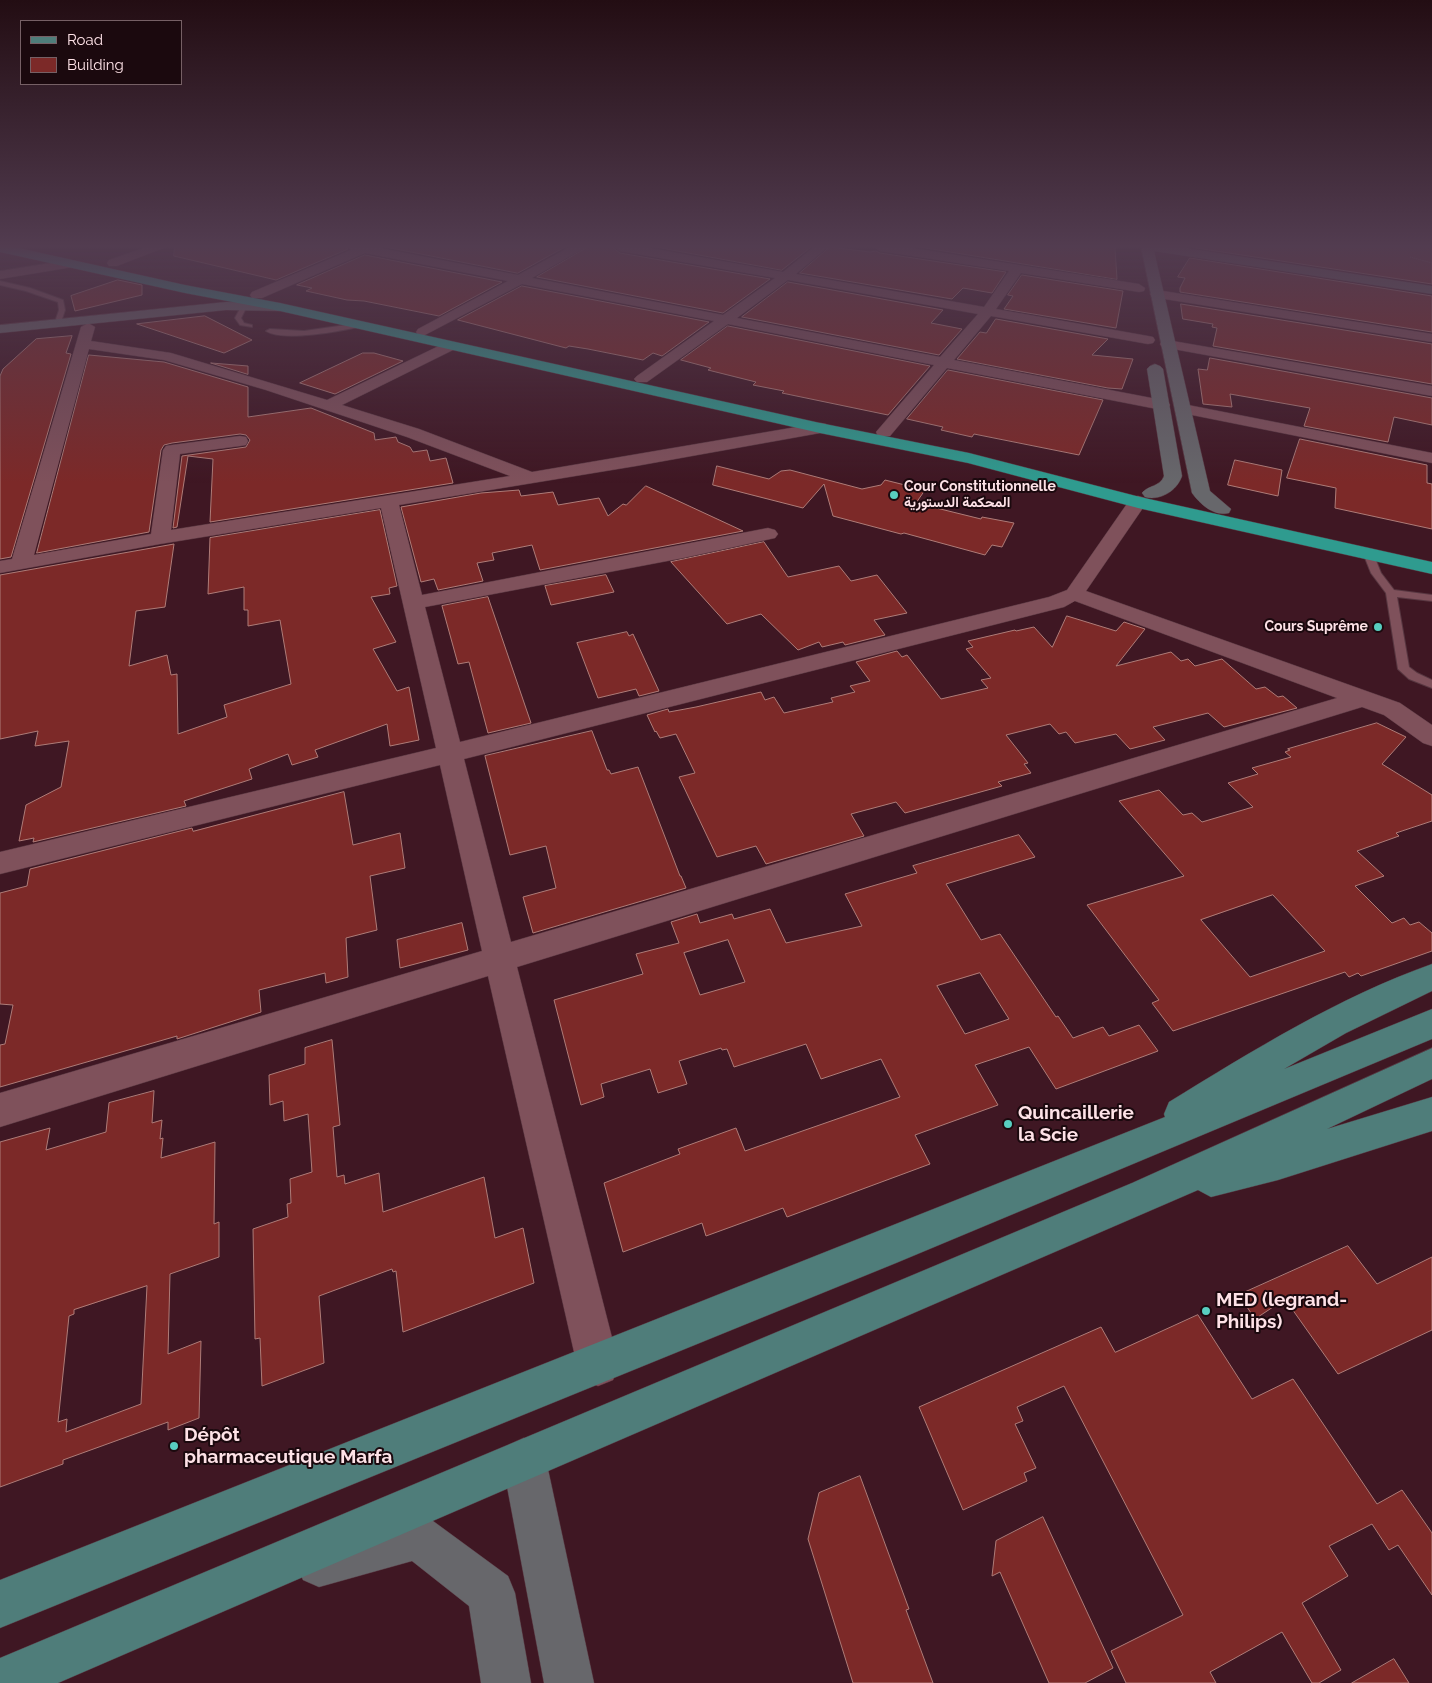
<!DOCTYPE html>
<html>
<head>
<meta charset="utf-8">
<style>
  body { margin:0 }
  #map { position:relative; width:1432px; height:1683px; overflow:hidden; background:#3f1723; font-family:Raleway,sans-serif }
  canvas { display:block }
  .legend { position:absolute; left:20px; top:20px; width:162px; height:65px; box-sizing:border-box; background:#1b090e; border:1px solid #766065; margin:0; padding:6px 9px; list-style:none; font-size:15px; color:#fee2e7 }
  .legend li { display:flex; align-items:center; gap:10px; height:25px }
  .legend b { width:25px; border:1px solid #766065 }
</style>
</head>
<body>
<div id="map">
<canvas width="1432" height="1683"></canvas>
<ul class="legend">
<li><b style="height:6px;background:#4f7d7a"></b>Road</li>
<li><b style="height:14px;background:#7c2928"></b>Building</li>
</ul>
</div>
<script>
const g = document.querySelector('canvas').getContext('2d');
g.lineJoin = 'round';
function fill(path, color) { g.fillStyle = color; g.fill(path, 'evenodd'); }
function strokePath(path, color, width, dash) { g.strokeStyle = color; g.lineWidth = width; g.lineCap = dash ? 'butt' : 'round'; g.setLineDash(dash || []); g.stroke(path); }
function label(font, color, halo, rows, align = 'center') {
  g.font = font + ' Raleway,Vazirmatn,sans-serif'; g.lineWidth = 4; g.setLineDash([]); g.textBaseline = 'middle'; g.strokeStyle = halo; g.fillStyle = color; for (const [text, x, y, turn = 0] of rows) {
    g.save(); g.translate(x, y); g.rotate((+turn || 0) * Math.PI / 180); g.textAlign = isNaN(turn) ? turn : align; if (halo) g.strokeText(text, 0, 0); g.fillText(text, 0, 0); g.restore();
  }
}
const building = new Path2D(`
  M175 247H346L348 249 276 280 174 256Z
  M386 247H565L518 273Z
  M588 247H612L620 253 770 279 723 313 537 277Z
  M656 247H811L782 270Z
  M830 247 870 252 876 251 880 253 1006 272 992 293 963 288 952 299 800 273Z
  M920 247H1115L1117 279Z
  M1196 247H1432V284L1196 248Z
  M365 255 502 282 439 316 364 301 347 300 306 291 312 288 297 285Z
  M1190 258 1432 296V332L1180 292V288L1185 278 1178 277Z
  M1022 275 1123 291 1116 328 1004 309 1013 296 1008 295Z
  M118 280 142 285V295L75 311 71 296Z
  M788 282 943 310 931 323 962 329 939 355 742 317Z
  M522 286 709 322 662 356 653 353 643 360 588 349 569 346 566 348 458 320Z
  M1181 304 1432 344V384L1213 346 1217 328 1212 327 1213 324 1183 319Z
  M205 316 252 340 224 353 137 324Z
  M996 319 1108 339 1092 355 1133 359 1122 389 1108 388 957 359 980 332 986 333Z
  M728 326 930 366 888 415 782 393 784 391 753 385 756 382 708 370 711 368 681 360Z
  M72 336 66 353 71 354 11 557 0 559V376L3 369 36 339Z
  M363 353H374L403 361 335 394 300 383Z
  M89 355 164 362 248 387V417L311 408 374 433 375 440 396 437 398 442 410 447 413 452 427 450 430 461 446 458 453 483 210 522 213 459 188 456 177 527 173 528 182 456 246 447 250 440 246 435 240 434 172 443 164 445 161 450 149 532 37 553Z
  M1210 358 1432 398V425L1394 417 1388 442 1304 426 1310 408 1230 394 1232 407 1203 404 1198 369 1207 370Z
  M211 363 248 366V374Z
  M948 370 1103 400 1079 455 974 434 972 437 941 430 943 427 907 419Z
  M1300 439 1427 465V483L1432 484V529L1335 508 1336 488 1287 478Z
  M1235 460 1282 470 1278 496 1228 485Z
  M717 466 769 479 781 471 790 470 862 489 881 485 885 480 925 490 916 503 981 519 982 517 1014 523 1002 547 992 545 985 555 904 533 901 534 833 516 824 484 803 508 713 485Z
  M646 486 743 531 540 570 532 545 492 553 494 560 477 563 483 581 438 590 434 579 421 582 401 507 481 493 519 490 521 496 553 492 558 505 599 498 608 516 623 504 626 505Z
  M380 510 397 586 389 588 390 594 371 597 396 642 373 649 397 691 409 687 419 740 390 746 387 724 315 750 318 757 292 765 288 754 249 769 252 779 184 801 186 806 33 842 34 838 19 841 26 805 61 787 69 741 35 746 38 731 0 739V575L174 544 165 607 136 611 129 666 167 655 171 675 177 674 178 734 227 717 224 705 291 684 280 620 248 626V610H244V587L208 594 210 538Z
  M764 542 788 577 839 566 851 581 877 575 907 613 874 620 885 635 845 645 843 642 822 647 819 642 798 650 761 614 727 624 671 562Z
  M606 575 614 592 551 605 545 586Z
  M488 597 531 723 488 733 469 662 458 664 442 606Z
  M1067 616 1116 631 1124 622 1145 629 1116 666 1171 652 1181 661 1188 659 1195 666 1222 659 1256 689 1265 687 1278 697 1283 696 1297 708 1224 727 1208 713 1153 727 1165 740 1130 749 1116 734 1075 743 1066 732 1059 734 1050 724 1006 735 1028 763 1024 764 1031 773 998 782 1002 786 905 813 896 802 851 814 864 836 766 864 756 846 717 857 679 777 695 773 676 734 660 738 656 731 655 732 647 715 668 709 669 712 696 707 761 692 765 700 774 697 784 713 833 702 831 698 855 692 850 686 870 681 856 662 897 651 902 657 907 655 941 699 988 688 981 680 991 678 966 649 973 647 968 641 1015 630 1016 631 1034 627 1052 647Z
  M627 632 629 636 633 634 659 691 639 696 636 689 598 698 577 643Z
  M1377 723 1406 737 1382 764 1432 795V821L1396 833 1399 836 1357 851 1384 876 1355 886 1392 923 1404 918 1410 925 1419 922 1432 933V951L1361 976 1358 973 1349 977 1345 972 1173 1031 1152 1003 1159 1000 1087 905 1184 876 1119 801 1159 790 1183 815 1192 813 1202 822 1253 807 1228 783 1258 774 1252 768 1291 757 1285 752 1290 750 1288 749ZM1273 895 1325 951 1250 977 1201 920Z
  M592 731 607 770H609L611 774 638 767 680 876H681L686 888 533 933 523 897 556 888 546 846 510 855 485 756Z
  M344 792 353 845 400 833 405 868 370 876 377 930 346 938 348 977 326 983 325 973 259 990 261 1012 177 1039V1036L0 1087V1045L5 1044 13 1005 0 1004V893L27 886 30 869 192 828 193 831Z
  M1019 835 1035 857 946 884 981 940 1000 934 1056 1017 1058 1016 1073 1038 1103 1027 1109 1036 1139 1025 1158 1051 1056 1089 1029 1047 975 1065 998 1105 915 1135 930 1164 787 1217 783 1208 706 1236 702 1223 623 1252 604 1183 680 1154 678 1149 736 1128 745 1151 900 1097 881 1059 821 1079 806 1044 734 1067 727 1049 722 1050 721 1048 679 1061 687 1084 658 1093 650 1069 601 1084 604 1097 581 1105 554 1000 643 974 636 954 679 943 671 922 697 914 700 923 732 914 734 919 770 909 786 943 862 926 845 894 917 873 913 866ZM728 940 745 982 700 995 684 953ZM980 973 1009 1019 965 1034 937 986Z
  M462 923 468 950 400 968 397 940Z
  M332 1040 340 1125 333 1127 337 1177 344 1175 345 1184 379 1173 383 1212 484 1177 495 1238 523 1228 534 1283 403 1332 396 1271 393 1272 392 1269 319 1296 324 1363 262 1386 260 1338 255 1339 253 1229 288 1217 287 1204 291 1203 290 1179 312 1172 308 1114 284 1121 283 1101 270 1105 269 1075 305 1064V1048Z
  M154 1091 152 1123 162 1120 160 1139 163 1138 161 1158 215 1142 214 1224 219 1222V1257L170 1274 168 1354 201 1341 199 1418 168 1430V1422L63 1460V1464L0 1487V1142L50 1128 46 1150 106 1132 109 1103ZM147 1286 141 1404 66 1432 67 1419 58 1422 69 1316 74 1314V1310Z
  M1348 1246 1377 1284 1432 1257V1330L1338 1374 1285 1299 1255 1319 1239 1295Z
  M1198 1315 1252 1399 1293 1379 1377 1504 1402 1490 1432 1533V1595L1398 1545 1389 1550 1372 1524 1329 1546 1348 1576 1302 1603 1341 1670 1319 1683H1312L1282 1632 1210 1672 1216 1683H1126L1111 1651 1183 1615 1064 1386 1017 1407 1023 1421 1015 1424 1036 1468 1024 1473 1027 1481 963 1510 919 1407 1101 1327 1115 1352Z
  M860 1476 909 1609 906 1610 933 1683H853L808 1539 819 1493Z
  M1043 1517 1113 1668 1085 1683H1049L1000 1572 992 1576 996 1541Z
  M1394 1659 1409 1683H1352Z`);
const path = new Path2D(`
  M1410 257 1432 263`);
const lane = new Path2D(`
  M0 281 30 288 63 300 65 310 62 319 59 321 56 319 59 310 58 302 26 291 0 285Z
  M242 305 247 306 241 318 244 323 252 325V327L240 325 235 318Z
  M360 323 362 324V326C342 331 283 342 266 331L270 329 304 331Z
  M1368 550 1373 553 1381 573 1394 590 1432 595V601L1397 597 1409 667 1417 673 1432 680V688L1409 679 1398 669 1386 593 1371 573 1363 553Z`);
const street = new Path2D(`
  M147 247H166L117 266H109L107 263 109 260Z
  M348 247H374L518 275 570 247H586L532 278 723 315 775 278 620 251 614 247H643L783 272 814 247H828L796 274 984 307 1009 271 880 251 874 247H905L1139 284 1145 288 1144 291 1139 292 1021 273 996 309 1148 336 1153 337 1155 340 1153 343 1148 344 991 316 954 360 1162 400 1168 402 1170 405 1168 408 1162 410 947 368 890 436H878L876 432 934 365 728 324 647 382H637L634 379 637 376 714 321 522 284 423 336 418 335 416 332 418 329 508 281 365 253 262 298H252L250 295 252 292 351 250ZM788 280 978 314 940 357 737 318Z
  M69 260 73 261 75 264 73 267 0 279V271Z
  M1157 290 1432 334V342L1152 297 1150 294Z
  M88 323 95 327 91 341 171 353 327 400 445 343H455L457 346 455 349 342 405 419 429 532 472 820 423 826 424 828 428 826 432 820 433 636 466 399 505 422 595 768 528 775 530 778 534 775 538 683 558 425 607 460 742 1049 597 1067 590 1131 498 1138 496 1145 498 1147 502 1086 591 1400 703 1432 725V746L1423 743 1384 715 1362 707 517 967 619 1365 613 1380 598 1386 583 1380 577 1365 488 976 0 1127V1093L482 951 440 765 0 874V852L436 748 381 508 160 544 0 573V561L12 559 81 327ZM89 349 164 360 266 390 407 437 510 476 171 530 180 454 240 446 246 445 248 441 246 437 240 436 172 445 166 446 163 450 151 534 34 555ZM1075 601 1337 698 511 942 464 759 1064 607Z
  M1167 340 1432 386V396L1162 347 1160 344 1162 341Z
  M1183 404 1432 453V463L1177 412 1175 409 1177 406Z`);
const secondary = new Path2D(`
  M1141 247H1178L1432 286V294L1154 251 1210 491 1231 509 1229 513C1214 517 1200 504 1192 493Z
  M226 302 280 303 287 307 280 311 226 310 0 333V325Z
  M1155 364 1160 366 1163 369 1182 476C1177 491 1160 501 1145 497L1142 493C1148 485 1160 487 1164 476L1147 369 1150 366Z
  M524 1438 539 1445 546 1460 594 1683H544L502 1460 509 1445Z
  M417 1514 433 1521 508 1576 515 1593 531 1683H481L469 1606 412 1561 319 1587 303 1580 296 1564 303 1548 319 1541Z`);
const primary = new Path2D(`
  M1432 964V991L1346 1033 1284 1069 1432 1009V1039L896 1263 0 1628V1580L1165 1117 1164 1114 1169 1102C1252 1051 1339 997 1432 964Z
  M1432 1048V1079L1327 1129 1432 1097V1131L1278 1180 1211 1197 1198 1190 58 1683H0V1658L1132 1183Z`);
const highway = new Path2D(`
  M0 247H14L185 285 280 303 820 423 969 453 1140 497 1432 562V574L1138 508 968 463 820 433 280 311 185 293 0 252Z`);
const markers = [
  [894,495,5,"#58cec0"],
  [1378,627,5,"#58cec0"],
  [1008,1124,5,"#58cec0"],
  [1206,1311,5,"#58cec0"],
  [174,1446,5,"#58cec0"]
];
const farPoinames = [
  ["Cour Constitutionnelle",904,487],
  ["المحكمة الدستورية",904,503],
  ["Cours Suprême",1368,627,"right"]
];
const nearPoinames = [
  ["Quincaillerie",1018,1113],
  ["la Scie",1018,1135],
  ["MED (legrand-",1216,1300],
  ["Philips)",1216,1322],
  ["Dépôt",184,1435],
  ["pharmaceutique Marfa",184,1457]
];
fill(building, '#7c2928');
strokePath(building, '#ae7c78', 1);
strokePath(lane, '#583741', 2);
strokePath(street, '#583741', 1);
strokePath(secondary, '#583741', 1);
strokePath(primary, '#583741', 1);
strokePath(highway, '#583741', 1);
strokePath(path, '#98757e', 1, [1, 1]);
fill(lane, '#7f515b');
fill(street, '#7f515b');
fill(secondary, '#67676b');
fill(primary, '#4f7d7a');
fill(highway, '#2f9b8f');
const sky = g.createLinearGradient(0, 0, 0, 483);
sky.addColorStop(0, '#230d13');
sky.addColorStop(0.51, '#523c50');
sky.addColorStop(1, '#523c5000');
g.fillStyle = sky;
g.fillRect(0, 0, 1432, 483);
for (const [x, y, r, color] of markers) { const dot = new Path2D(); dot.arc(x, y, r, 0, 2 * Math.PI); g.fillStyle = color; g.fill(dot); strokePath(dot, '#1b090e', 2); }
label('bold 14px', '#fee2e7', '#1b090e', farPoinames, 'left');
label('bold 19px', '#fee2e7', '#1b090e', nearPoinames, 'left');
</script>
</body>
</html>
